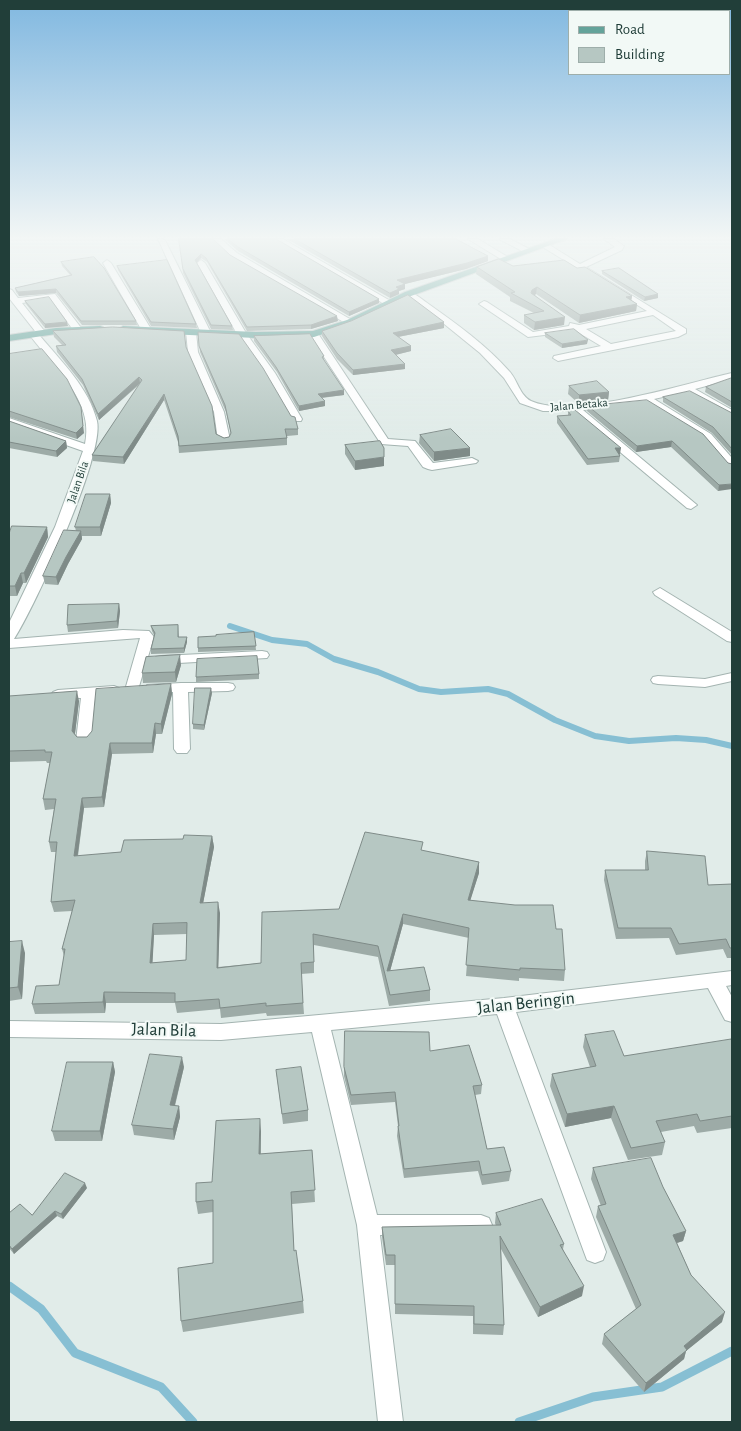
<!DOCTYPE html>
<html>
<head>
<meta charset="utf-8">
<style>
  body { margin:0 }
  #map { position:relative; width:741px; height:1431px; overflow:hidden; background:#e1ece9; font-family:"Alegreya Sans",sans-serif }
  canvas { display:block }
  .frame { position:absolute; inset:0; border:10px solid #213e39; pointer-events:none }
  .legend { position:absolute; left:568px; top:10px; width:162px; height:65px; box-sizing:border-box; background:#f2f9f6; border:1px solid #9eaeaa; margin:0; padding:6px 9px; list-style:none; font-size:15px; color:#213e39 }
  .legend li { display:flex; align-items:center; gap:10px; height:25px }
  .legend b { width:25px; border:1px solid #9eaeaa }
</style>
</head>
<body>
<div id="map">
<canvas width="741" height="1431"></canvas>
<div class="frame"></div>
<ul class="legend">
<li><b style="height:6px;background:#64a39a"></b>Road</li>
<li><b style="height:14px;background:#b6c7c2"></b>Building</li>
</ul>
</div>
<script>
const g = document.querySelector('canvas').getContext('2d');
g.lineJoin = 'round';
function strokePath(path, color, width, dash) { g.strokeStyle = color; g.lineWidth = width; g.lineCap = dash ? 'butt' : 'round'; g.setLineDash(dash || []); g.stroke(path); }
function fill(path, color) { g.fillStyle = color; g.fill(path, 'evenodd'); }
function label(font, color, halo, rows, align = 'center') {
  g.font = font + ' "Alegreya Sans",sans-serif'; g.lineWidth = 4; g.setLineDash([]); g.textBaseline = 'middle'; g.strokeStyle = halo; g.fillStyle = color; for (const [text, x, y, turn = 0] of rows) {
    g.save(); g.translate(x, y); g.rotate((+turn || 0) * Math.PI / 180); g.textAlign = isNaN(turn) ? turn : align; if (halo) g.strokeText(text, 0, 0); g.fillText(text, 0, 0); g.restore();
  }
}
const streamFar1 = new Path2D(`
  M230 626 272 640 307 644 334 659 378 672 419 689 441 692 488 689 508 694 555 720 595 736 629 741 676 738 706 740 732 746`);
const stream = new Path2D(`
  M9 1286 41 1309 75 1353 161 1387 193 1422
  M519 1422 593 1397 662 1387 732 1351`);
const minor = new Path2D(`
  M158 239 165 240 211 333 209 335H203L201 333Z
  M212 239H221L237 253 355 322 350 325 347 324 231 257Z
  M273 239H283L394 303 389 306 386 305Z
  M468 239H478L511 259 504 261Z
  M499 239H510L533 251 526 253Z
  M604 239H614L624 246 622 250 586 267 686 329V333L678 337 558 361 553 358 554 356 601 346 576 331 528 337 479 304 484 301 487 302 533 332 569 326 570 323 579 325 647 311 541 246 548 244 580 264 615 247ZM653 315 676 331 611 344 586 329Z
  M107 260 111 263 151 329 149 331H143L141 329 103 263Z
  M201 260 205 263 246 333 275 373 302 419 301 421H293L265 373 237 334 197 263Z
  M9 289 12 290 18 298 55 294 82 329 80 331H74L50 299 22 303 46 333 40 336C61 361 89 388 97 421 105 454 35 607 14 639L123 630 149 631 154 637 137 693H127L125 690 140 638 9 648V623L55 527 83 451 9 425V418L85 444C95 400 52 366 29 334L35 331 9 298Z
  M408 291C416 294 423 300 430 305 458 325 486 345 509 371 517 379 520 396 531 401 572 420 687 383 732 373V379L695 389 732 410V417L685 392 654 399 711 434 732 458V468L728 467 703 438 643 401 583 410 697 505 691 509 687 508 571 411H543L520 403 504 378 480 353 443 323 405 296 404 294Z
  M191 329 196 332 198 352 224 412 230 440 228 442 224 443 218 440 214 412 188 352 186 332Z
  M314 331 317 332 388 439 415 441 433 463 472 458 478 461 476 463 432 470 428 469 423 467 408 446 381 444 309 334Z
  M660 588 732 632V642L727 641 655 595 653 592Z
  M262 651 267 652 269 655 267 658 161 664 156 663 154 660 156 657 161 656Z
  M732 673V681L705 687 658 684 653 683 651 680 653 677 658 676 705 679Z
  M181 683H228L233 684 235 687 233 690 228 691 188 692 190 749 187 753H177L174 749 173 692 147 691 145 688 147 685Z
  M114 686 119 688 121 691 119 694 96 697 92 741 89 745H79L76 741 81 698H53L51 695 53 692 58 690Z
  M732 971V985L726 986 732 997V1022L725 1020 708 988 516 1012 606 1252 603 1260 595 1263 587 1260 584 1252 497 1014 331 1030 377 1215H481L489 1218 492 1225 489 1232 481 1235H380L403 1422H378L357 1225 312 1032 221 1040 9 1037V1021L221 1024 504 998Z`);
const major = new Path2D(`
  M555 239H567L411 296 353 324 314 337 256 338 123 332 118 329 123 326 256 332 313 331 347 320 405 292Z
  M100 326 103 327V331L56 334 9 341V335L56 328Z`);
const wall = new Path2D(`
  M179 239 230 255 338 321 311 329 247 331 207 262 201 258 197 263 232 326 233 330 211 329 183 273Z
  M224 239H276L379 299V303L349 316 238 251Z
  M287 239H456L488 261 466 269 404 284 405 289 399 291V294L390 298Z
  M61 262 136 321 137 325H82L56 293 19 296 16 292 15 288 70 275 62 266Z
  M117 266 196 324 197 328 151 326 118 270Z
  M513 266 577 268 632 296 631 300 637 304 636 311 579 323 536 294 535 295 564 325 534 330 524 323V315L534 313 510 301V297L476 274 477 267Z
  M602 271 658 294V298L644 301 602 274Z
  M25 301 68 326 45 328 26 304Z
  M351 321 444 322V328L398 337 411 346V351L395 355 405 364V369L353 375 337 359 322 336V331Z
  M53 331 186 347 216 434 224 438 229 437 231 434 226 412 200 352 198 332 298 429V435L287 436V445L179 453 178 442 164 400 124 464 93 461 92 455 140 384 99 420 83 385 57 352 56 346 62 345 54 337Z
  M545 333 587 344 562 348 545 337Z
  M254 336 324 356V360L344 395 322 398 325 401V406L299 411 277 372 254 341Z
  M9 354 84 433 77 439 9 417Z
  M732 378V408L705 392 706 387Z
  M569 386 609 392 608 400 579 404 568 394Z
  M663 397 732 413V455L712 433 663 402Z
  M588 406 728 463 718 491 671 447 636 452 587 411Z
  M568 411 620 454V456L619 462 587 465 557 423V416L568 415Z
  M9 421 66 441 67 448 57 457 9 448Z
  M420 435 470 456 434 461 419 443Z
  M345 445 384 466 355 470 345 454Z
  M110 494 111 503 101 536H82V539L68 564 58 585 45 584 43 576 76 531 75 527Z
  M47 527 48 537 26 583H23L17 596H9V534Z
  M119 604 120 611 118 628 68 632 67 625Z
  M178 625 179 637H187V642L184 653 151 654V649L154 635 152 631 151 626Z
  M254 632 256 650 198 652V648L216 636Z
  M181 665 176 682 143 683 142 673Z
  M259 674V679L196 682V677Z
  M171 684 172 694 162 734H156L153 753 112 754 104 807 84 808 78 856 121 852 183 839 212 836 214 847 203 903 220 913 218 967 261 963 423 851 479 862V873L470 900 556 929 565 970 564 981 519 978V981L466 976 469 938 403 924 390 971 430 990V1001L389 1006 378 957 314 945V973L301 974 304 1014 267 1016 266 1013 221 1018 220 1009 177 1013 175 1003H106L105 1013 35 1014 32 1004 59 985 64 956 62 949 72 911 54 912 51 902 56 852H51L49 842 54 809 45 810 43 799 50 763H47L46 761 9 762V696L79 701 75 734 77 737H87ZM187 934 186 960 152 963 154 935Z
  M212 693 204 730 193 729V724Z
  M647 851 708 885 732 884V958H727L723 949 676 955 669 938 616 939 604 880 605 870H645V861Z
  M9 942 25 953 22 999 9 1001Z
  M585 1035 624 1056 732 1042V1128L697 1133 694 1126 661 1132 665 1142 662 1155 628 1160 611 1118 565 1127 550 1086 552 1074 590 1067 583 1047Z
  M430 1051 482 1085 481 1094 475 1095 487 1149 511 1171 509 1181 482 1185 478 1171 404 1178 397 1136 398 1126 395 1102 351 1105 344 1076V1067Z
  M113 1062 115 1072 102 1141H55L52 1131Z
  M184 1067 175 1106H179L180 1117 174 1140 134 1135 132 1125Z
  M276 1070 308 1110V1121L283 1124Z
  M261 1131V1154L312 1150 315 1202 292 1204 294 1251 303 1301 304 1313 183 1332 181 1321 213 1263V1212L198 1214 196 1202 212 1182Z
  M593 1168 663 1187 686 1231 683 1241 677 1243 691 1275 722 1322 686 1351 684 1359 644 1392 602 1344 604 1334 636 1309 596 1217 598 1206H601L591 1179Z
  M87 1188 63 1219 57 1216 14 1254 9 1248V1213L32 1215Z
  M496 1213 564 1244 563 1249 582 1296 538 1317 501 1249 504 1325 503 1335 473 1334V1316L395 1314V1265H386L382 1237V1227L496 1226 495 1223Z`);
const shadedWall = new Path2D(`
  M201 254V258L195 264V260Z
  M488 256V261L466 269 397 286V280Z
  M405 284V289L399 291V294L390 298V293L396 287Z
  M537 287 536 294 531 297 532 290Z
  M56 289V293L19 296 18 292Z
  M658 294V298L644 301 645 297Z
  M632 296 631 303 626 297Z
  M379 299V303L349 316V312Z
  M637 304 636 311 579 323 580 315Z
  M337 316 338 321 311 329V325Z
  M565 317 564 325 534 330 535 322Z
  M67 322 68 326 45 328V324Z
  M444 322V328L392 338 393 333Z
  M588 340 587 344 562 348V344Z
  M411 346V351L391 356V350Z
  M405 364V369L353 375V370Z
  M139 377 140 383 99 420 98 414Z
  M344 390V395L318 398V394Z
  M609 392 608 400 579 404V395Z
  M164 394V400L124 464 123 457Z
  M325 401V406L299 411V406Z
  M81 407 84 433 77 439 76 433Z
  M66 441 67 448 57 457 56 451Z
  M672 441 671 447 636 452 637 446Z
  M470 448V456L434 461V452Z
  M615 448H621L620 454 614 455Z
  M384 457V466L355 470V461Z
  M732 484V489L718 491 719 485Z
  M110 494 111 503 101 536 100 527Z
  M47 527 48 537 26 583 24 573Z
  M81 531 82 539 68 564 58 585 56 577 66 557Z
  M21 573 23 583 17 596 15 586Z
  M119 604 120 611 118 628 117 621Z
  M187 637V642L184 653V648Z
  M180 655 181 665 176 682 175 672Z
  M171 684 172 694 162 734 161 724Z
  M211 688 212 693 204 730V725Z
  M77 691 79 701 74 741 72 731Z
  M155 723 156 734 153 753 152 743Z
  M110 743 112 754 104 807 102 797Z
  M82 798 84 808 76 867 74 856Z
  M212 836 214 847 201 914 200 903Z
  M479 862V873L467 911 468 900Z
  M218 902 220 913 218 978 217 968Z
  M403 914V924L387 982V971Z
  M153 924 154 935 152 973 150 963Z
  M22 941 25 953 22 999 18 987Z
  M104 992 106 1003 105 1013 103 1002Z
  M182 1057 184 1067 172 1116 170 1105Z
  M113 1062 115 1072 102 1141 100 1131Z
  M179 1106 180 1117 174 1140 173 1129Z
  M614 1106 611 1118 565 1127 567 1114Z
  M260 1119 261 1131 260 1166 259 1154Z
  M85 1183 87 1188 63 1219 61 1214Z
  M55 1211 57 1216 14 1254 12 1249Z
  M686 1231 683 1241 670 1245 673 1235Z
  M584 1286 582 1296 538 1317 540 1307Z
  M725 1312 722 1322 686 1351 684 1359 644 1392 646 1383 684 1346Z`);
const building = new Path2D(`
  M179 239H213L230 255 337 316 311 325 247 327 206 258 201 254 195 260 232 326 211 325 183 269Z
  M228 239H276L379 299 349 312 238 247Z
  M295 239H456L488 256 467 263 397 280 405 284 396 287 399 289 390 293Z
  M94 257 104 268 136 321H81L56 289 18 292 15 288 72 275 61 262Z
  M499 259 513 266 564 260 577 268 585 267 632 296 626 297 637 304 580 315 537 287 532 290 531 293 565 317 535 322 524 315 544 311 511 293 515 292 477 267Z
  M167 260 196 324 151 322 117 266Z
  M619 268 658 294 645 297 602 271Z
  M408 295 444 322 393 333 411 346 391 350 405 364 353 370 337 353 322 331 351 321Z
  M49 297 67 322 45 324 25 301Z
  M113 327 184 331 186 347 212 406 216 434 224 438 229 437 231 433 225 405 199 346 198 332 239 334 263 368 291 416 295 417 298 429H285L287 438 179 446 178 436 164 394 123 457 92 455 142 380 139 377 98 414 82 379 56 346 66 345 53 331Z
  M574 329 588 340 562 344 545 333Z
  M310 334 324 356 322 357 344 390 318 394 325 401 299 406 276 367 254 336Z
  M42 349 67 379 81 407 83 426 76 433 9 411V354Z
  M732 378V402L706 387Z
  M597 381 609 392 579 395 569 386Z
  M690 391 732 413V449L713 427 663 397Z
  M647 400 703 434 728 463 732 464V484L719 485 672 441 637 446 588 406Z
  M575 410 621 448H615L620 456 588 459 557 416 571 415 568 411Z
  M9 421 66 441 56 451 9 442Z
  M451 429 470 448 434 452 420 435Z
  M380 441 384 448V457L355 461 345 445Z
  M86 494H110L100 527H75Z
  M12 526 47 527 24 573H21L15 586H9V534Z
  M64 530 81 531 66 557 56 577 43 576Z
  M119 604 117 621 67 625 68 605Z
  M178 625V637H187L184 648 151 649 155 633 151 626Z
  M254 632 256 646 198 648V637L216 636V635Z
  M180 655 175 672 142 673 146 657Z
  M257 656 259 674 196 677 197 659Z
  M171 684 161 724 155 723 152 743H110L102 797 82 798 74 856 121 852 124 840 183 839 184 835 212 836 200 903 218 902 217 968 261 963 262 912 339 909 365 832 423 842 421 850 479 862 468 900 515 905H553L556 929H562L565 970 520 968V970L466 965 469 928 403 914 387 971 424 967 430 990 390 995 378 946 313 934 314 962 301 963 303 1003 266 1006V1003L220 1008 219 999 175 1002V993L104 992 103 1002 32 1004 36 986 59 985 65 949H62L75 900 51 902 57 842H49L56 799H43L52 752H45V750L9 751V696L77 691 72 731 77 737H87L92 731 96 689ZM187 923 186 960 150 963 153 924Z
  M195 688H211L204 725 193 724Z
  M647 851 705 856 708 885 732 884V948H730L726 939 679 944 671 928H618L605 870H648Z
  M22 941 18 987 9 988V942Z
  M345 1031 429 1032 430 1051 469 1045 482 1085 473 1086 487 1149 504 1147 511 1171 482 1175 479 1161 404 1169 398 1126H399L395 1092 351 1095 344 1067Z
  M614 1031 624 1056 731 1039 732 1042V1116L700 1121 697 1114 656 1121 665 1142 631 1148 614 1106 567 1114 552 1074 596 1066 585 1035Z
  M150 1054 182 1057 170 1105 179 1106 173 1129 132 1125Z
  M67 1062H113L100 1131H52Z
  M301 1067 308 1110 282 1114 276 1070Z
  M260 1119 259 1154 312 1150 315 1190 291 1192 294 1251 296 1250 303 1301 181 1321 178 1268 213 1263V1200L196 1202V1183L212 1182 216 1121Z
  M651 1158 663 1187 686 1231 673 1235 691 1275 725 1312 684 1346 687 1350 646 1383 604 1334 641 1305 598 1206 606 1204 593 1168Z
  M65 1173 85 1183 61 1214 55 1211 12 1249 9 1245V1213L20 1204 32 1215Z
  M542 1199 564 1244 560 1245 584 1286 540 1307 500 1236 504 1325 474 1324V1306L395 1304V1255H386L382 1227 501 1225 496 1213Z`);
const farStreetnames = [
  ["Jalan Betaka",579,405,-5],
  ["Jalan Bila",78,482,-71]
];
const nearStreetnames = [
  ["Jalan Beringin",526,1003,-6],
  ["Jalan Bila",164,1030,2]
];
strokePath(streamFar1, '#87bfd3', 6);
strokePath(stream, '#87bfd3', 9);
strokePath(minor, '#a4b4b1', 2);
strokePath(major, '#c1c9c8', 2);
fill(minor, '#fff');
fill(major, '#64a39a');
fill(wall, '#9daba7');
fill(shadedWall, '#7f8b88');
fill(building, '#b6c7c2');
strokePath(building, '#7f8b88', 1);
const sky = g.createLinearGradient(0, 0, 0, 439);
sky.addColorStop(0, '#81b8e0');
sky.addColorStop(0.54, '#f2f6f5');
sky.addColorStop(1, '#f2f6f500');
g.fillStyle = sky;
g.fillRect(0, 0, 741, 439);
label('12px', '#213e39', '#f2f9f6', farStreetnames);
label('18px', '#213e39', '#f2f9f6', nearStreetnames);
</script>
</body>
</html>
